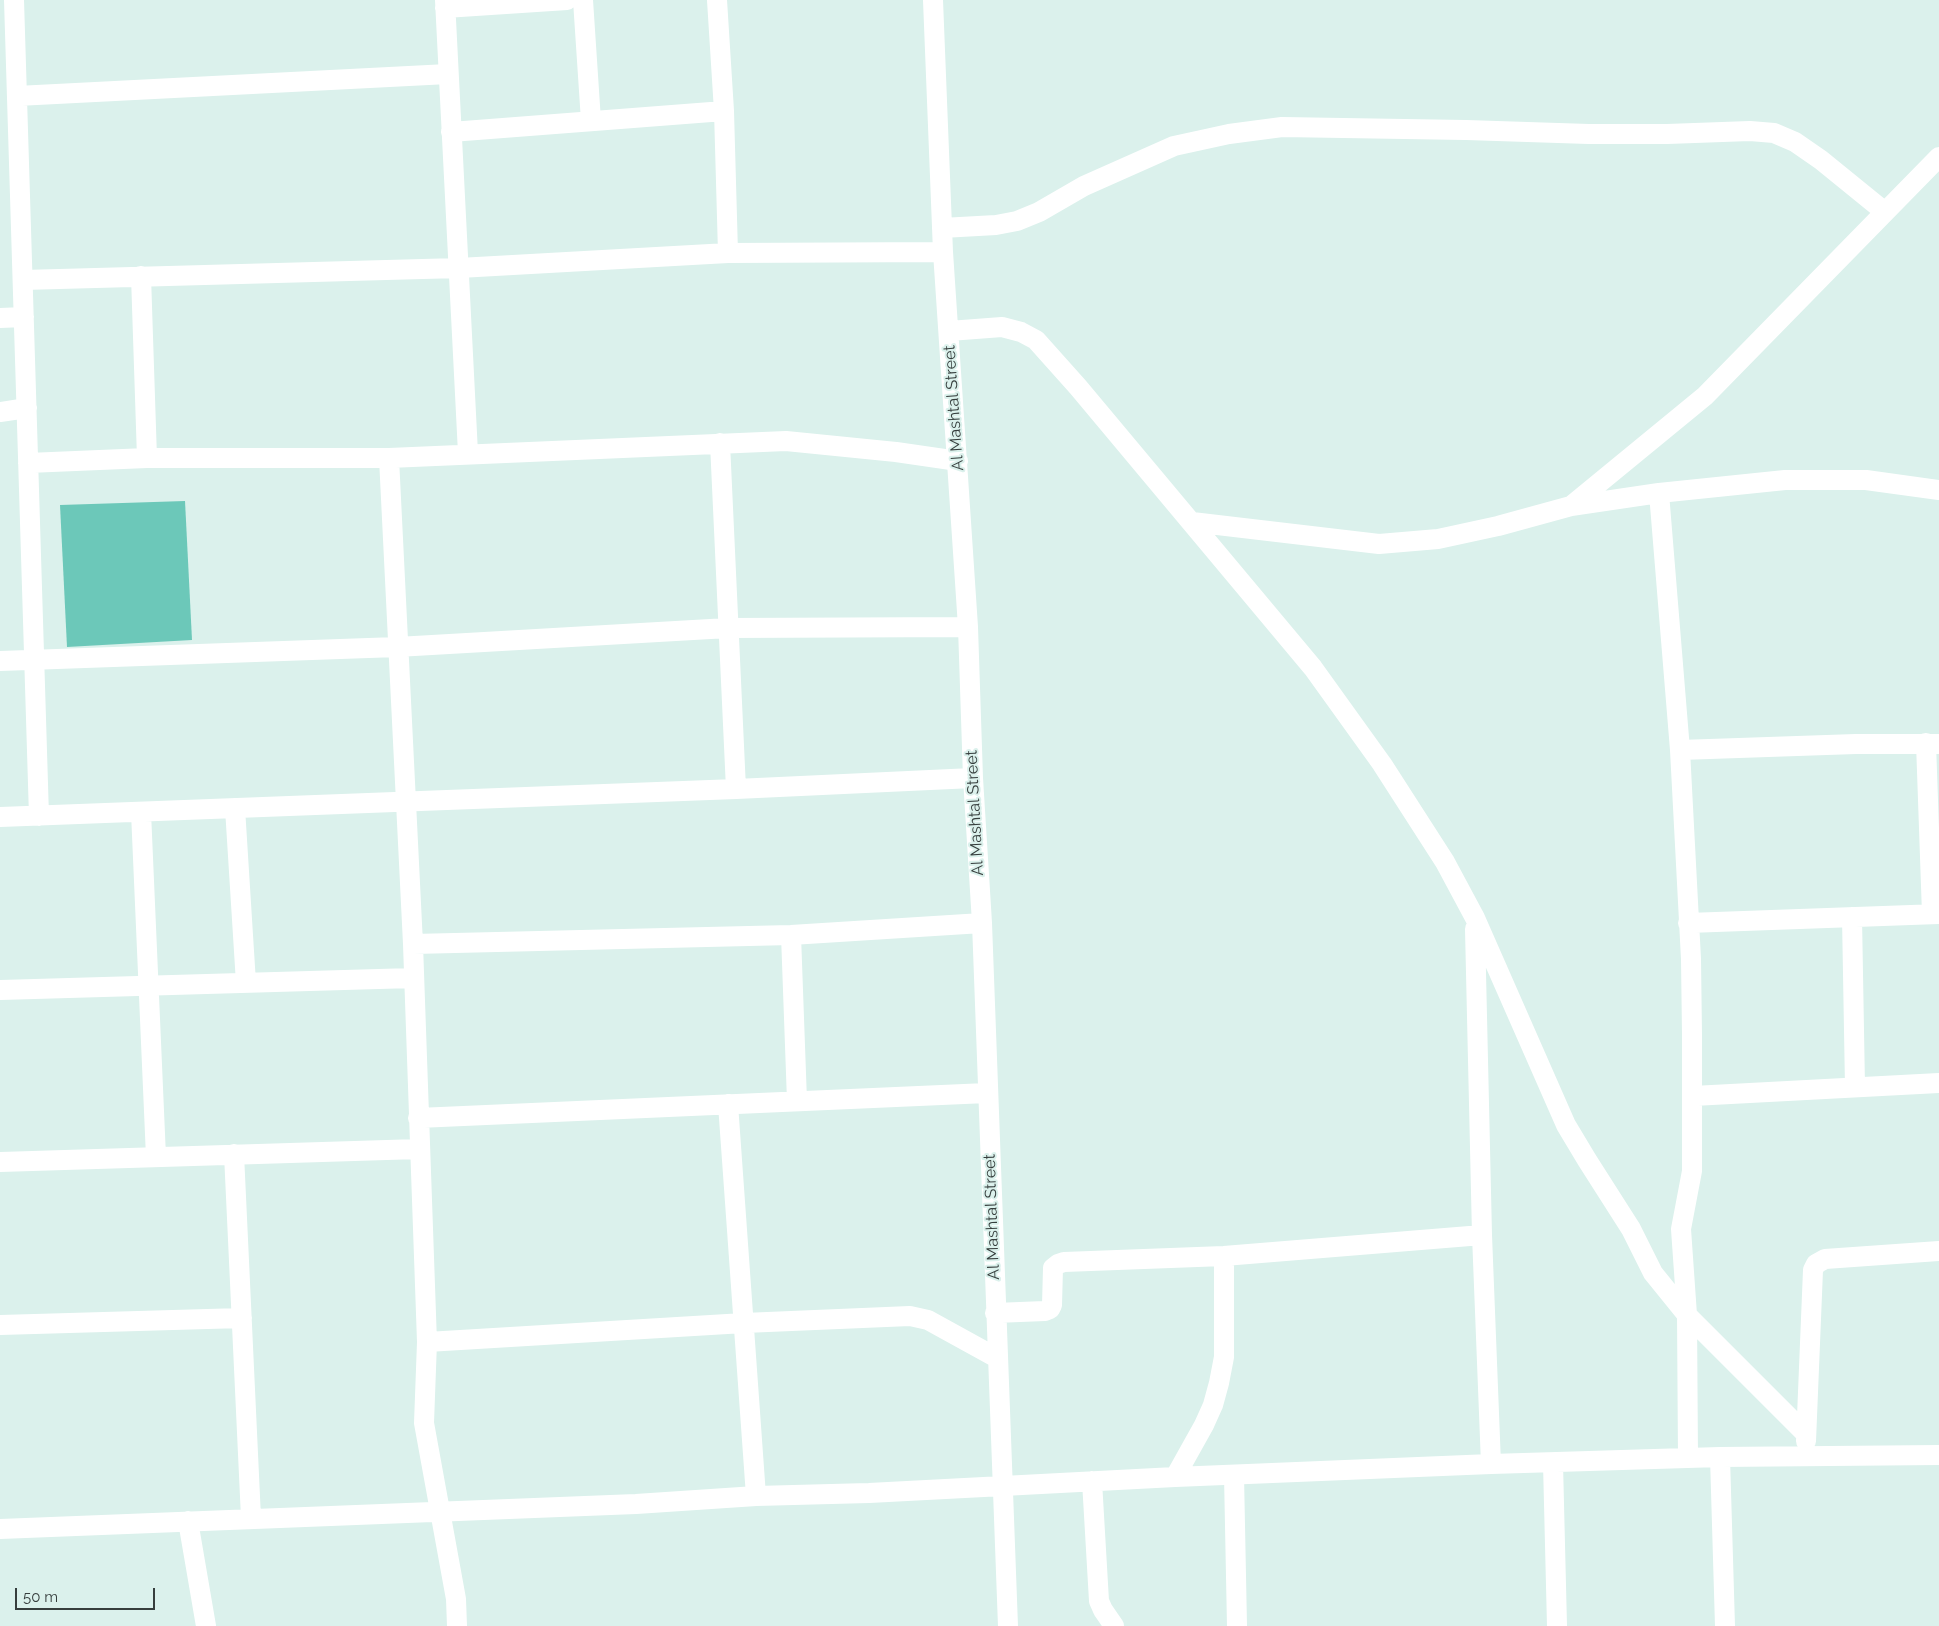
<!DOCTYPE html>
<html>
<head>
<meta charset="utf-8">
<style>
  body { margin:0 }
  #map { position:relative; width:1939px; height:1626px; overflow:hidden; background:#dbf1ec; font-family:Raleway,sans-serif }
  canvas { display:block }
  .scale { position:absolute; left:15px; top:1588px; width:140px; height:22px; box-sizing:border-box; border:2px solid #363e3d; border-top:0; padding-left:6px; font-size:15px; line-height:18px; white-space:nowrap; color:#363e3d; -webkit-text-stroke:4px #dbf1ec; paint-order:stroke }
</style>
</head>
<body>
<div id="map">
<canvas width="1939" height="1626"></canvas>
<div class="scale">50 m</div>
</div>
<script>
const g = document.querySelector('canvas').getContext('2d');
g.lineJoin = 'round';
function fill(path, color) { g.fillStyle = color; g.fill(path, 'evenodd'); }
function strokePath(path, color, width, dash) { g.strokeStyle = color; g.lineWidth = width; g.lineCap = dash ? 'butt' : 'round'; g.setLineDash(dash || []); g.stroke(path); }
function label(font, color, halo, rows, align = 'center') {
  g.font = font + ' Raleway,sans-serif'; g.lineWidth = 4; g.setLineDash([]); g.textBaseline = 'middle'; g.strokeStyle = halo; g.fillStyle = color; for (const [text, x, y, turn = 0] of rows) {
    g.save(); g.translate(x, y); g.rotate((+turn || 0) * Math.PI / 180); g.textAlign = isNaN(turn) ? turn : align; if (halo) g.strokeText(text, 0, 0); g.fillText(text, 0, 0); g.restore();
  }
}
const building = new Path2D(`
  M185 501 192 640 67 647 60 505Z`);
const minor = new Path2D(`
  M14 0 39 816
  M445 0 468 453
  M583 0 591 121
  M717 0 724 111 728 253
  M933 0 943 252 968 627 973 778 982 923 1008 1626
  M445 8 567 0
  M17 96 448 74
  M451 132 724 111
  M942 228 996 225 1017 221 1039 212 1084 186 1174 146 1229 134 1282 127 1466 130 1589 134H1667L1750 131 1774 133 1795 142 1821 160 1885 212
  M141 276 147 458
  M23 280 459 268 728 253 943 252
  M0 318 24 317
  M949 331 1002 327 1021 332 1036 340 1078 387 1313 668 1382 764 1445 862 1475 918 1566 1125 1587 1160 1631 1229 1653 1273 1687 1315 1806 1434
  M0 412 27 408
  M720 443 736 789
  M389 458 413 944 427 1342 424 1423 456 1599 457 1626
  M28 463 147 458H389L786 441 896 452 958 461
  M1659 493 1680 750
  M1571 506 1705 396 1939 157
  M1192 522 1379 544 1438 539 1498 526 1571 506 1659 493 1785 480H1866L1939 490
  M0 661 397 647 728 628 968 627
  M1926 743 1932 914
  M235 808 246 983
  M141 812 156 1157
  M0 817 736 789 973 778
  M1852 917 1855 1087
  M1688 923 1939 914
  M1475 929 1482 1235 1491 1464
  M791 935 797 1101
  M413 944 791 935 982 923
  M0 990 413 978
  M1693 1096 1939 1083
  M728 1104 756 1496
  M418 1118 987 1093
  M234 1154 251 1518
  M0 1162 419 1149
  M995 1313 1045 1311 1050 1309 1052 1305 1053 1268 1058 1264 1064 1262 1224 1256 1482 1235
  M0 1325 242 1318
  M427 1342 744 1323 910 1316 928 1320 997 1358
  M1806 1441 1813 1270 1816 1264 1825 1259 1939 1251
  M1720 1457 1725 1626
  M1688 1458 1687 1315 1681 1229 1692 1171V1035L1691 959 1680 750 1856 744H1939
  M1553 1463 1557 1626
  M1234 1475 1237 1626
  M1175 1477 1204 1425 1213 1405 1219 1383 1224 1357V1256
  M1092 1481 1099 1601 1103 1610 1114 1626
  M188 1521 206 1626
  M0 1529 636 1504 756 1496 869 1493 1175 1477 1491 1464 1720 1457 1939 1455`);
const streetNames = [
  ["Al Mashtal Street",954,408,-94],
  ["Al Mashtal Street",975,813,-93],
  ["Al Mashtal Street",992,1217,-92]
];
fill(building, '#6cc8b9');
strokePath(minor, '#fff', 20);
label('16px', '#363e3d', '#dbf1ec', streetNames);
</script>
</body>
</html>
